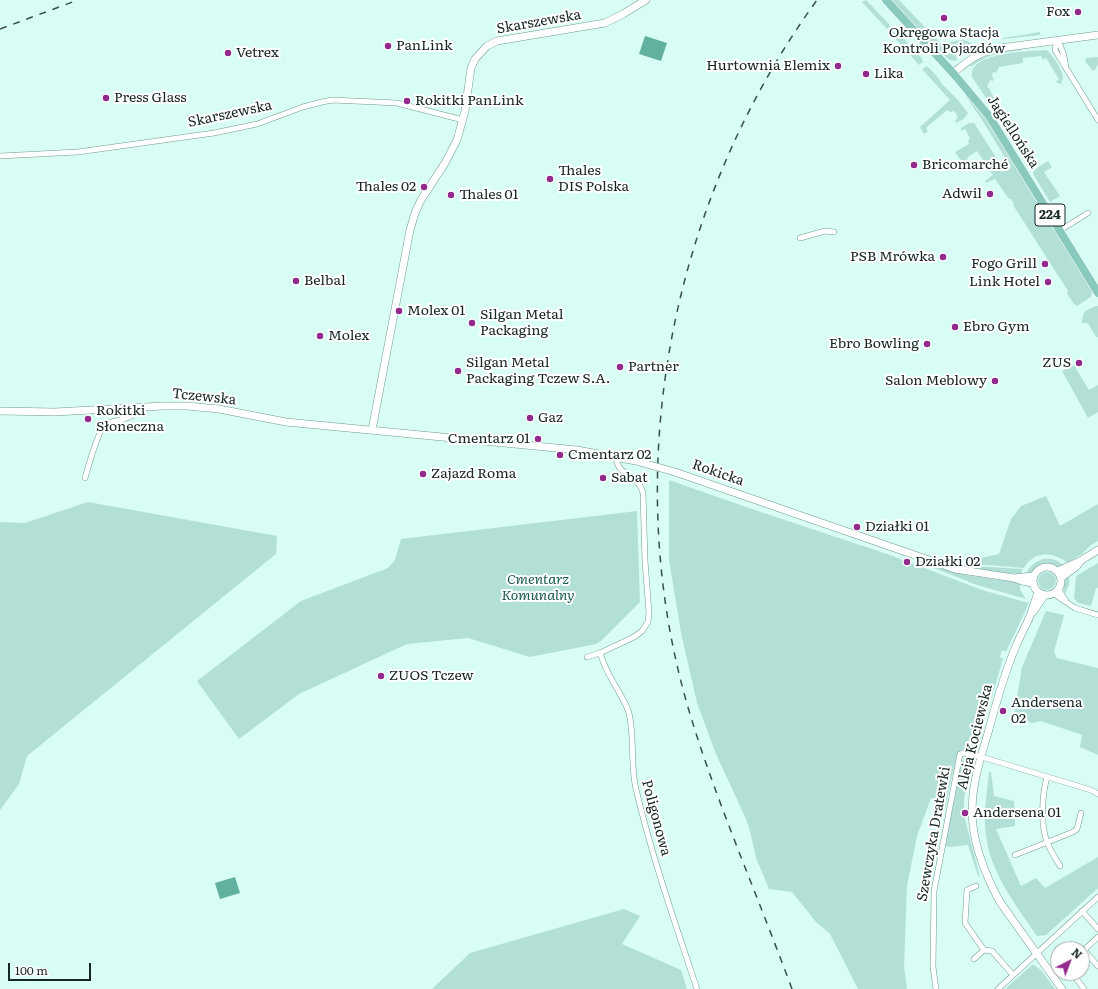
<!DOCTYPE html>
<html>
<head>
<meta charset="utf-8">
<style>
  body { margin:0 }
  #map { position:relative; width:1098px; height:989px; overflow:hidden; background:#d8fdf5; font-family:Literata,serif }
  canvas { display:block }
  .north { position:absolute; left:1050px; top:941px; width:40px; height:40px; box-sizing:border-box; background:#fff; border:1px solid #a1a9a7; border-radius:50%; rotate:42deg; font-size:11px; font-weight:700; line-height:16px; text-align:center; color:#152723 }
  .north::after { content:''; display:block; margin:auto; width:14px; height:18px; background:#922a8e; clip-path:polygon(50% 0,100% 100%,50% 72%,0 100%) }
  .scale { position:absolute; left:8px; top:963px; width:83px; height:18px; box-sizing:border-box; border:2px solid #152723; border-top:0; padding-left:5px; font-size:12px; line-height:14px; white-space:nowrap; color:#152723; -webkit-text-stroke:3px #fff; paint-order:stroke }
</style>
</head>
<body>
<div id="map">
<canvas width="1098" height="989"></canvas>
<div class="north">N</div>
<div class="scale">100 m</div>
</div>
<script>
const g = document.querySelector('canvas').getContext('2d');
g.lineJoin = 'round';
function fill(path, color) { g.fillStyle = color; g.fill(path, 'evenodd'); }
function strokePath(path, color, width, dash) { g.strokeStyle = color; g.lineWidth = width; g.lineCap = dash ? 'butt' : 'round'; g.setLineDash(dash || []); g.stroke(path); }
function label(font, color, halo, rows, align = 'center') {
  g.font = font + ' Literata,serif'; g.lineWidth = 4; g.setLineDash([]); g.textBaseline = 'middle'; g.strokeStyle = halo; g.fillStyle = color; for (const [text, x, y, turn = 0] of rows) {
    g.save(); g.translate(x, y); g.rotate((+turn || 0) * Math.PI / 180); g.textAlign = isNaN(turn) ? turn : align; if (halo) g.strokeText(text, 0, 0); g.fillText(text, 0, 0); g.restore();
  }
}
const green = new Path2D(`
  M866 0 889 24 890 26 887 29 862 2Z
  M892 0H899L940 43C950 43 967 35 973 46L955 56 957 57 956 61 950 60 939 52Z
  M895 31 897 32 921 57 923 62 919 65 891 34Z
  M1040 32V35L1003 39V38Z
  M1021 48 1022 50C998 53 991 53 971 67L970 66C987 52 1000 51 1021 48Z
  M1046 50C1052 53 1065 73 1063 80L1061 81 1062 84H1060L1056 82 1059 79 1046 58 1043 60 1041 56 1023 58V63L999 67 996 73 993 72 992 77 994 78 993 81 990 80 987 87 990 89 991 93 1008 119 1002 122 972 77C968 52 1031 51 1046 50Z
  M1098 57V64L1095 70 1093 71 1085 61 1086 58Z
  M927 66 936 75 942 84 958 100 968 113 964 119 956 123 955 121 958 117 954 111 950 112 947 110 926 128 928 132 924 134 920 127 950 100 922 69Z
  M966 94 985 117 1092 291 1091 297 1077 306 1074 304 1067 294 1068 291 1013 205 1014 204 1011 199H1009L995 179 986 183 985 181 993 175 977 151 968 157 965 166 955 152 969 144 968 141 970 138 965 129 961 131V128L969 123H974L999 162 997 164 1002 172 1011 167 982 120 965 95Z
  M1009 120 1014 124 1012 126 1026 150H1030L1035 157V161L1030 165 1003 123Z
  M1048 161 1052 167 1044 172 1060 196 1050 202 1033 174 1034 170Z
  M1096 306H1098V337H1096L1088 323H1082C1083 310 1085 311 1096 306Z
  M1074 365 1089 390 1098 385V412L1088 418 1062 371Z
  M669 480 746 507 890 555 905 561 908 563 909 562 982 590 1029 603 1006 652 1002 650 1000 657 1003 659 978 743 975 747 966 748 958 752 951 780 945 810 931 798 917 836 907 886 904 967 907 989H858L830 934 816 922 792 892 769 889 756 858 750 831 746 819 716 754 697 703 681 633 669 560Z
  M1046 496 1060 526 1098 504V541L1091 545 1083 553 1067 563C1054 551 1033 551 1024 568L974 564 976 559 999 554 1011 519 1021 506Z
  M88 502 277 536 276 554 27 756 19 784 0 810V522L25 523Z
  M637 511 640 602 601 641 596 644 530 657 468 638 407 644 299 694 239 739 197 681 301 601 388 568 395 560 401 539Z
  M1043 559C1051 558 1059 559 1064 567 1057 568 1053 564 1047 564 1040 565 1038 570 1032 573 1030 574 1028 574 1026 574 1029 566 1035 562 1043 559Z
  M921 563 966 575 1020 583V590L1026 599 977 585Z
  M1098 563V588H1096L1091 606 1078 603 1074 598 1076 576Z
  M975 566 1023 569 1021 574 980 571 977 570Z
  M1038 581a9 9 0 1 1 18 0a9 9 0 1 1-18 0Z
  M1069 576V585L1065 594C1062 587 1064 581 1069 576Z
  M1046 611 1064 615 1054 652 1057 658 1098 668V755L1080 747 1082 735 1041 721 1033 723 1018 719 1014 716 1022 667Z
  M966 757 971 760 972 766 964 798V815L980 877 978 876 968 845 951 847 945 846 962 760Z
  M989 772H991L994 796 1014 801 1015 826 996 829 1021 886 1036 878 1045 888 1098 857V888L1046 935 1037 936C1016 905 991 874 986 836 983 815 987 793 989 772Z
  M624 909 640 916 622 944 681 970 687 989H432L470 953Z
  M1032 965H1034L1041 970 1055 989H1005Z`);
const water = new Path2D(`
  M645 36 667 43 661 61 639 54Z
  M235 877 240 893 220 899 215 883Z`);
const street = new Path2D(`
  M1057 40 1055 50 1098 120
  M1057 40C1063 49 1065 57 1066 68
  M0 156 78 152 214 133 257 124 303 107 322 102 332 100 397 103 463 120
  M1059 231 1088 213
  M800 238 825 231 834 232
  M85 478C88 468 98 430 105 425 114 419 124 422 134 414V408
  M1059 590 1066 601
  M1054 594 1075 608 1098 615
  M600 653C603 661 606 670 611 678 617 690 625 700 629 713 635 738 630 764 636 789 652 857 675 923 697 989
  M587 657 600 653 634 637 642 631 648 622 649 613 645 561 643 493C638 472 615 476 617 457
  M1047 777C1042 795 1040 827 1048 844 1051 852 1056 859 1060 866
  M1015 855 1073 832 1077 829 1081 813
  M976 886 967 890 965 923 984 950 992 951 1013 975
  M1082 911 1098 929
  M1084 950 1098 966
  M1082 952 1098 937
  M974 959 984 950
  M1072 973 1084 989
  M936 989 933 967 934 891 960 754 964 753 975 755 1091 790 1098 794
  M998 989 1098 897`);
const secondary = new Path2D(`
  M953 73C966 63 977 53 993 49L1098 35
  M0 411 55 412 163 406H187L219 409 286 422 577 450 636 461
  M372 430 410 230 415 213 421 200 445 163 457 140 465 111 471 68 475 59 487 46 497 41 605 23 623 14 646 0
  M675 472 955 569 1014 578 1022 581 1032 583
  M1033 581a14 14 0 1 1 28 0a14 14 0 1 1-28 0Z
  M1058 571 1080 561 1098 550
  M1014 578 1033 576
  M1061 578 1077 566 1080 561
  M1038 593C1035 600 1033 608 1030 616 1026 626 1020 636 1016 646 1004 674 996 703 988 733 979 762 969 794 973 825 976 853 987 878 1000 902L1062 989
  M1033 612 1044 596`);
const primary = new Path2D(`
  M886 0 953 73 989 116 1098 293`);
const rail = new Path2D(`
  M0 29 78 0
  M792 989C775 943 757 898 739 852 719 800 699 748 684 693 620 457 674 197 817 0`);
const secondaryBridge = new Path2D(`
  M636 461 675 472`);
const markers = [
  [1078,12,4,"#922a8e"],
  [944,18,4,"#922a8e"],
  [388,46,4,"#922a8e"],
  [228,53,4,"#922a8e"],
  [838,66,4,"#922a8e"],
  [866,74,4,"#922a8e"],
  [106,98,4,"#922a8e"],
  [407,101,4,"#922a8e"],
  [914,165,4,"#922a8e"],
  [550,179,4,"#922a8e"],
  [424,187,4,"#922a8e"],
  [990,194,4,"#922a8e"],
  [451,195,4,"#922a8e"],
  [943,257,4,"#922a8e"],
  [1045,264,4,"#922a8e"],
  [296,281,4,"#922a8e"],
  [1048,282,4,"#922a8e"],
  [399,311,4,"#922a8e"],
  [472,323,4,"#922a8e"],
  [955,327,4,"#922a8e"],
  [320,336,4,"#922a8e"],
  [927,344,4,"#922a8e"],
  [1079,363,4,"#922a8e"],
  [620,367,4,"#922a8e"],
  [458,371,4,"#922a8e"],
  [995,381,4,"#922a8e"],
  [530,418,4,"#922a8e"],
  [88,419,4,"#922a8e"],
  [538,439,4,"#922a8e"],
  [560,455,4,"#922a8e"],
  [423,474,4,"#922a8e"],
  [603,478,4,"#922a8e"],
  [857,527,4,"#922a8e"],
  [907,562,4,"#922a8e"],
  [381,676,4,"#922a8e"],
  [1003,711,4,"#922a8e"],
  [965,813,4,"#922a8e"]
];
const shields = [
  [1050,215,30]
];
const shieldNames = [
  ["224",1050,215]
];
const poiNames = [
  ["Fox",1070,12,"right"],
  ["Okręgowa Stacja",944,33,"center"],
  ["Kontroli Pojazdów",944,49,"center"],
  ["PanLink",396,46],
  ["Vetrex",236,53],
  ["Hurtownia Elemix",830,66,"right"],
  ["Lika",874,74],
  ["Press Glass",114,98],
  ["Rokitki PanLink",415,101],
  ["Bricomarché",922,165],
  ["Thales",558,171],
  ["DIS Polska",558,187],
  ["Thales 02",416,187,"right"],
  ["Adwil",982,194,"right"],
  ["Thales 01",459,195],
  ["PSB Mrówka",935,257,"right"],
  ["Fogo Grill",1037,264,"right"],
  ["Belbal",304,281],
  ["Link Hotel",1040,282,"right"],
  ["Molex 01",407,311],
  ["Silgan Metal",480,315],
  ["Packaging",480,331],
  ["Ebro Gym",963,327],
  ["Molex",328,336],
  ["Ebro Bowling",919,344,"right"],
  ["Silgan Metal",466,363],
  ["Packaging Tczew S.A.",466,379],
  ["ZUS",1071,363,"right"],
  ["Partner",628,367],
  ["Salon Meblowy",987,381,"right"],
  ["Rokitki",96,411],
  ["Słoneczna",96,427],
  ["Gaz",538,418],
  ["Cmentarz 01",530,439,"right"],
  ["Cmentarz 02",568,455],
  ["Zajazd Roma",431,474],
  ["Sabat",611,478],
  ["Działki 01",865,527],
  ["Działki 02",915,562],
  ["ZUOS Tczew",389,676],
  ["Andersena",1011,703],
  ["02",1011,719],
  ["Andersena 01",973,813]
];
const streetNames = [
  ["Skarszewska",539,22,-10],
  ["Skarszewska",230,114,-12],
  ["Jagiellońska",1013,132,57],
  ["Tczewska",204,397,6],
  ["Rokicka",718,473,19],
  ["Aleja Kociewska",975,737,-76],
  ["Poligonowa",656,818,75],
  ["Szewczyka Dratewki",934,834,-80]
];
const parkNames = [
  ["Cmentarz",538,580],
  ["Komunalny",538,596]
];
fill(green, '#b3e0d6');
fill(water, '#61b0a0');
strokePath(street, '#6f9b91', 6);
strokePath(secondary, '#6f9b91', 8);
strokePath(primary, '#fff', 9);
strokePath(street, '#fff', 5);
strokePath(secondary, '#fff', 7);
strokePath(primary, '#89c9be', 8);
strokePath(rail, '#3a4f4b', 1.5, [7, 7]);
strokePath(secondaryBridge, '#6f9b91', 8, []);
strokePath(secondaryBridge, '#fff', 7);
for (const [x, y, r, color] of markers) { const dot = new Path2D(); dot.arc(x, y, r, 0, 2 * Math.PI); g.fillStyle = color; g.fill(dot); strokePath(dot, '#fff', 1.5); }
for (const [x, y, w] of shields) { const box = new Path2D(); box.roundRect(x - w / 2, y - 11, w, 22, 3); g.fillStyle = '#fff'; g.fill(box); strokePath(box, '#152723', 1); }
label('bold 13px', '#152723', null, shieldNames);
label('14px', '#152723', '#fff', poiNames, 'left');
label('14px', '#152723', '#fff', streetNames);
label('italic 14px', '#195a4f', '#fff', parkNames);
</script>
</body>
</html>
